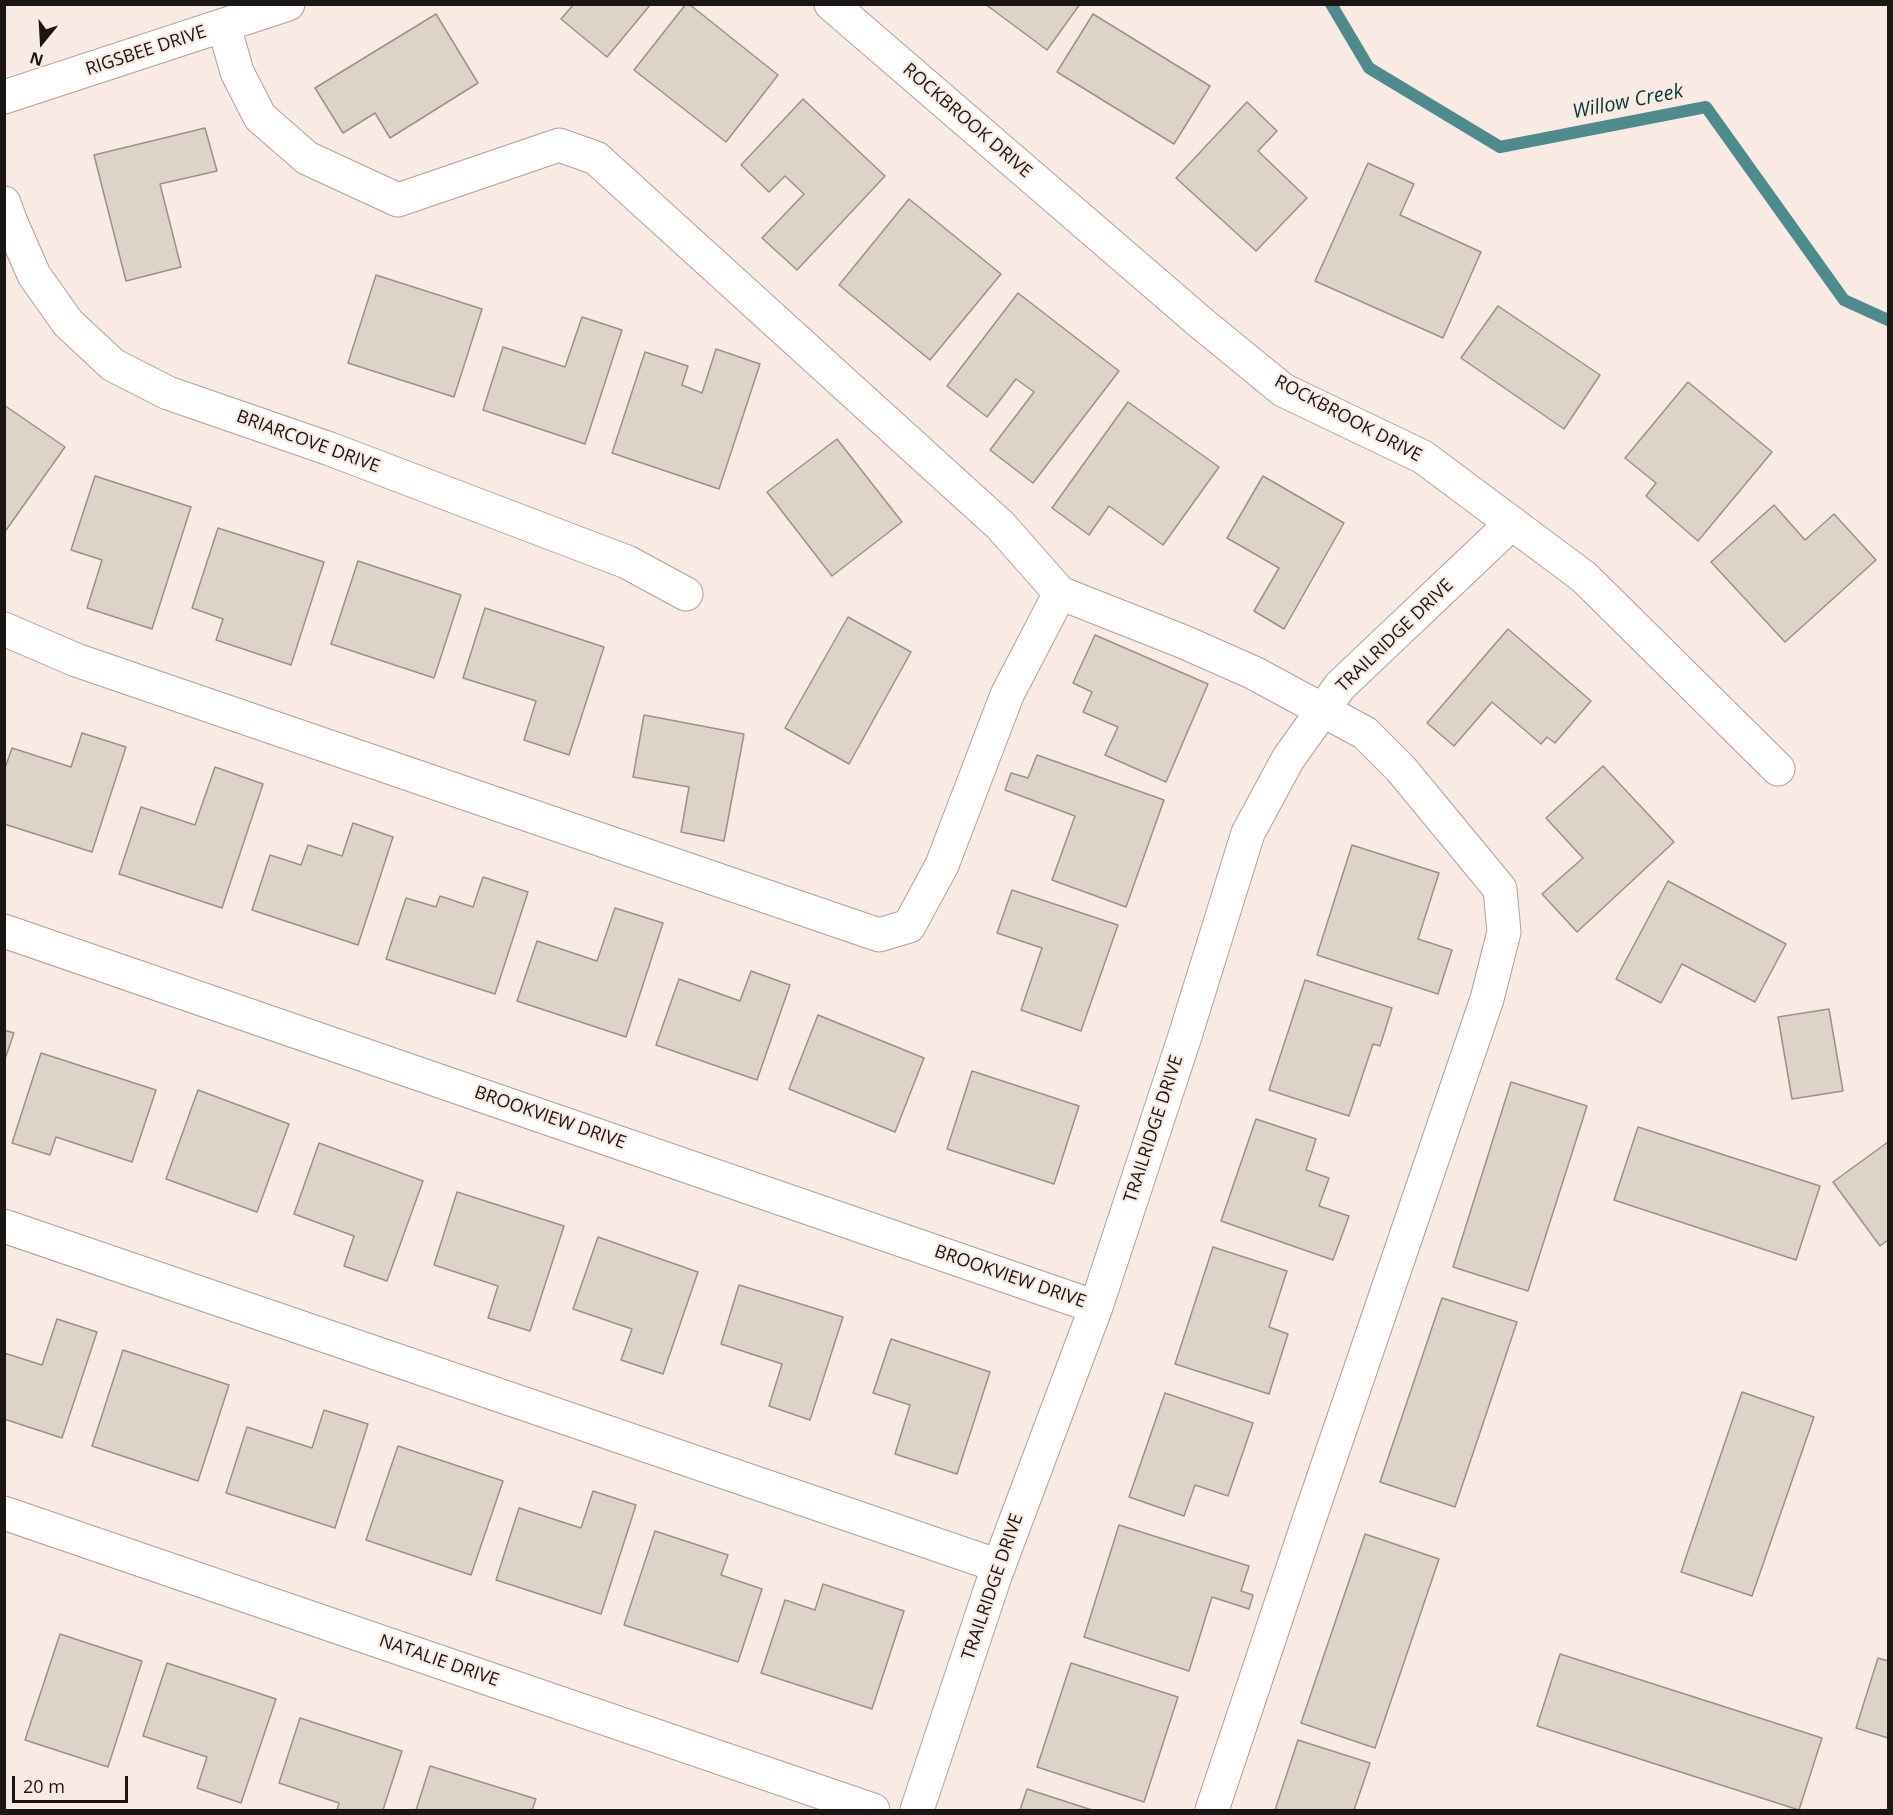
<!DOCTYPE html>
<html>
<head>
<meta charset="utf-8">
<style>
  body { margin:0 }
  #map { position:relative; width:1893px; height:1815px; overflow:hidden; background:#f9ebe3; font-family:"Open Sans",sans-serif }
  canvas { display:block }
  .frame { position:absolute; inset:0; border:6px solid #1b1613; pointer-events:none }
  .north { position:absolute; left:12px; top:12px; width:60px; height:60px; -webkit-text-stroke:4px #f9ebe3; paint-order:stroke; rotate:198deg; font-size:16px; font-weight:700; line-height:24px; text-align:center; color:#1b1613 }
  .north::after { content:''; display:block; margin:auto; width:21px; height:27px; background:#1b1613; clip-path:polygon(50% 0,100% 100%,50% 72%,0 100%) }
  .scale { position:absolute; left:12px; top:1776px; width:116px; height:27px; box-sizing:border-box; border:3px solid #1b1613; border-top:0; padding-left:8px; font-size:18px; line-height:21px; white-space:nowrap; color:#1b1613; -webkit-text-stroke:4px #f9ebe3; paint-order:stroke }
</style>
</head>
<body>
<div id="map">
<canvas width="1893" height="1815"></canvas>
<div class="frame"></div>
<div class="north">N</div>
<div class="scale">20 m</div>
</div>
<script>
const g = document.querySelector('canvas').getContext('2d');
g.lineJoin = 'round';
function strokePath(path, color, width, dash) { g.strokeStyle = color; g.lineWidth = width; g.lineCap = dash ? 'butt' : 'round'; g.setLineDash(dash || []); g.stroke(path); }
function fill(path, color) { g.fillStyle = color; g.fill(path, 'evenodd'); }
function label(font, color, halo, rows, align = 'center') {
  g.font = font + ' "Open Sans",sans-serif'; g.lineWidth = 4.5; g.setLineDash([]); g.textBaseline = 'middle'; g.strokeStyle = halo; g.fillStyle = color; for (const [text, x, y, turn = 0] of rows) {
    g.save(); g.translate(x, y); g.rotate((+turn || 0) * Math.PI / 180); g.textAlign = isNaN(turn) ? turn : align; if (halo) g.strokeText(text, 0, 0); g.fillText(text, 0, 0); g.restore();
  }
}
const stream = new Path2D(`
  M1331 4 1369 68 1500 147 1706 107 1844 300 1888 320`);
const building = new Path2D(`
  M574 4H651L607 57 561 19Z
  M686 4H689L778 75 726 142 634 70Z
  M985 4H1080L1047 50Z
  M436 14 478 83 390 138 375 113 343 133 315 88Z
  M1093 14 1210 86 1174 144 1057 72Z
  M803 99 885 176 797 270 762 238 804 194 785 176 769 192 741 165Z
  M1247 102 1277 131 1258 151 1307 198 1256 251 1176 178Z
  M205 128 217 171 160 184 181 267 126 281 94 155Z
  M1368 163 1414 184 1400 215 1481 252 1443 338 1315 281Z
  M909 199 1001 274 930 360 839 285Z
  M376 275 482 309 454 397 348 363Z
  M1018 293 1119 371 1033 483 990 450 1034 392 1016 379 987 417 947 386Z
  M1498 306 1600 375 1564 429 1461 358Z
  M582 317 622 330 585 444 483 410 503 347 565 367Z
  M716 349 760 364 719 489 612 453 645 352 688 366 682 385 702 393Z
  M1688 382 1772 452 1698 541 1646 496 1656 483 1625 458Z
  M1128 402 1219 467 1163 545 1109 506 1089 535 1052 508Z
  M4 405 65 447 4 533Z
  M837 439 902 522 832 576 767 492Z
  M95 476 191 507 152 629 87 608 102 560 71 550Z
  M1263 476 1344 523 1284 629 1254 611 1279 568 1227 538Z
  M1774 505 1805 540 1834 514 1876 560 1785 642 1711 562Z
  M218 528 324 562 291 665 216 640 223 619 192 608Z
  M358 561 461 595 434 678 331 644Z
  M485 608 604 647 569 755 524 740 536 701 463 678Z
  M848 617 911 652 849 764 785 728Z
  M1508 629 1591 701 1555 743 1547 737 1541 744 1492 702 1454 746 1427 723Z
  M1095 635 1208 684 1166 782 1105 755 1118 727 1083 712 1092 692 1073 683Z
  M644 715 744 734 724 841 681 832 689 787 633 777Z
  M82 733 126 747 92 852 4 824V771L12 748 71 767Z
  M1037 755 1164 800 1126 907 1052 880 1075 816 1005 790 1011 773 1028 778Z
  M1603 766 1674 842 1577 932 1542 894 1583 858 1546 818Z
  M215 767 263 784 222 908 119 874 141 807 195 825Z
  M353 823 393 837 358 945 252 910 270 855 301 865 308 845 342 856Z
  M1352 845 1439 873 1418 939 1452 950 1438 994 1317 955Z
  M483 877 528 892 495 994 386 959 406 898 436 907 440 896 473 907Z
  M1668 881 1786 944 1755 1002 1682 964 1661 1003 1616 979Z
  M1012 890 1118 925 1081 1031 1021 1010 1042 948 997 933Z
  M615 908 663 923 626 1037 517 1001 537 941 597 961Z
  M751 971 790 985 757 1080 656 1045 679 979 740 1001Z
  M1305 980 1392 1008 1380 1046 1373 1044 1349 1116 1269 1090Z
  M1829 1009 1843 1091 1792 1099 1778 1017Z
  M818 1015 924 1058 895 1132 789 1089Z
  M4 1030 14 1033 4 1062Z
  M41 1053 156 1090 132 1162 56 1137 50 1155 12 1143Z
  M972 1071 1079 1106 1054 1184 947 1149Z
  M1511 1082 1587 1106 1528 1291 1453 1267Z
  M198 1090 289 1124 257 1212 166 1179Z
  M1256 1119 1316 1139 1306 1170 1329 1178 1319 1206 1349 1216 1333 1260 1221 1221Z
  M1638 1127 1820 1186 1796 1260 1614 1200Z
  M1888 1142V1240L1880 1246 1833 1182Z
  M319 1143 423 1181 387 1281 344 1266 354 1236 294 1214Z
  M457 1192 564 1226 530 1331 488 1318 498 1286 434 1265Z
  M598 1237 698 1272 663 1374 621 1360 632 1329 573 1309Z
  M1213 1247 1287 1271 1269 1327 1288 1334 1269 1394 1175 1364Z
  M739 1285 843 1317 810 1420 769 1406 782 1364 721 1344Z
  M1442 1298 1517 1322 1455 1507 1380 1482Z
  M57 1319 97 1332 62 1438 4 1419V1353L42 1365Z
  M891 1339 990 1372 957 1474 895 1454 910 1405 873 1393Z
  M123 1350 229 1385 198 1481 92 1446Z
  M1742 1392 1814 1417 1752 1596 1681 1572Z
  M1165 1393 1253 1423 1228 1496 1195 1485 1184 1516 1129 1497Z
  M324 1410 368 1424 335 1528 226 1493 247 1427 312 1448Z
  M398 1446 503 1481 471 1575 366 1540Z
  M593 1491 636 1505 601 1614 496 1580 519 1508 581 1528Z
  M1119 1525 1249 1566 1241 1591 1253 1595 1249 1609 1212 1597 1189 1671 1084 1637Z
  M655 1531 728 1555 721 1575 762 1589 738 1662 624 1625Z
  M1365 1534 1439 1559 1375 1748 1301 1723Z
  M823 1584 904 1611 872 1709 761 1673 785 1600 815 1610Z
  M60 1634 142 1661 108 1767 25 1740Z
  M1560 1654 1822 1738 1799 1810 1537 1726Z
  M1878 1658 1888 1661V1738L1856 1728Z
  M167 1663 276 1699 241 1803 197 1788 207 1757 143 1736Z
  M1071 1663 1178 1697 1144 1802 1037 1767Z
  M300 1718 402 1751 383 1810H337L339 1803 279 1783Z
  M1298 1740 1370 1763 1354 1810H1275Z
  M430 1766 536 1799 532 1810H416Z
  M1027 1789 1092 1810H1020Z`);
const minor = new Path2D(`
  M831 4 1200 322 1283 390 1423 457 1584 577 1778 769
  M224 26 237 72 260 117 307 158 398 200 559 145 596 158 1001 526 1060 593 1184 642 1254 673 1365 733 1401 769 1500 889 1504 932 1487 999 1309 1520 1212 1810
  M4 97 288 4
  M4 203 10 220 34 275 68 323 113 365 168 393 330 449 627 562 686 594
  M4 629 76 660 879 935 909 926 942 865 1007 695 1060 593
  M4 931 1096 1307
  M4 1226 999 1566
  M4 1513 873 1810
  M917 1810 995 1576 1096 1307 1186 1033 1248 833 1288 759 1340 686 1512 523`);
const streetNames = [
  ["RIGSBEE DRIVE",146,51,-18],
  ["ROCKBROOK DRIVE",967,121,41],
  ["ROCKBROOK DRIVE",1348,419,28],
  ["BRIARCOVE DRIVE",308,442,20],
  ["TRAILRIDGE DRIVE",1395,636,-44],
  ["BROOKVIEW DRIVE",550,1118,19],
  ["TRAILRIDGE DRIVE",1154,1129,-72],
  ["BROOKVIEW DRIVE",1010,1277,19],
  ["TRAILRIDGE DRIVE",993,1587,-71],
  ["NATALIE DRIVE",439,1661,19]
];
const waterNames = [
  ["Willow Creek",1628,102,-11]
];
strokePath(stream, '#4d8b8d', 12);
fill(building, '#ddd3c8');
strokePath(building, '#9a9187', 1.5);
strokePath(minor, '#aea19a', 35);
strokePath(minor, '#fff', 33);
label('18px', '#1b1613', '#f9ebe3', streetNames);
label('italic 20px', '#083638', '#f9ebe3', waterNames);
</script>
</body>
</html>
